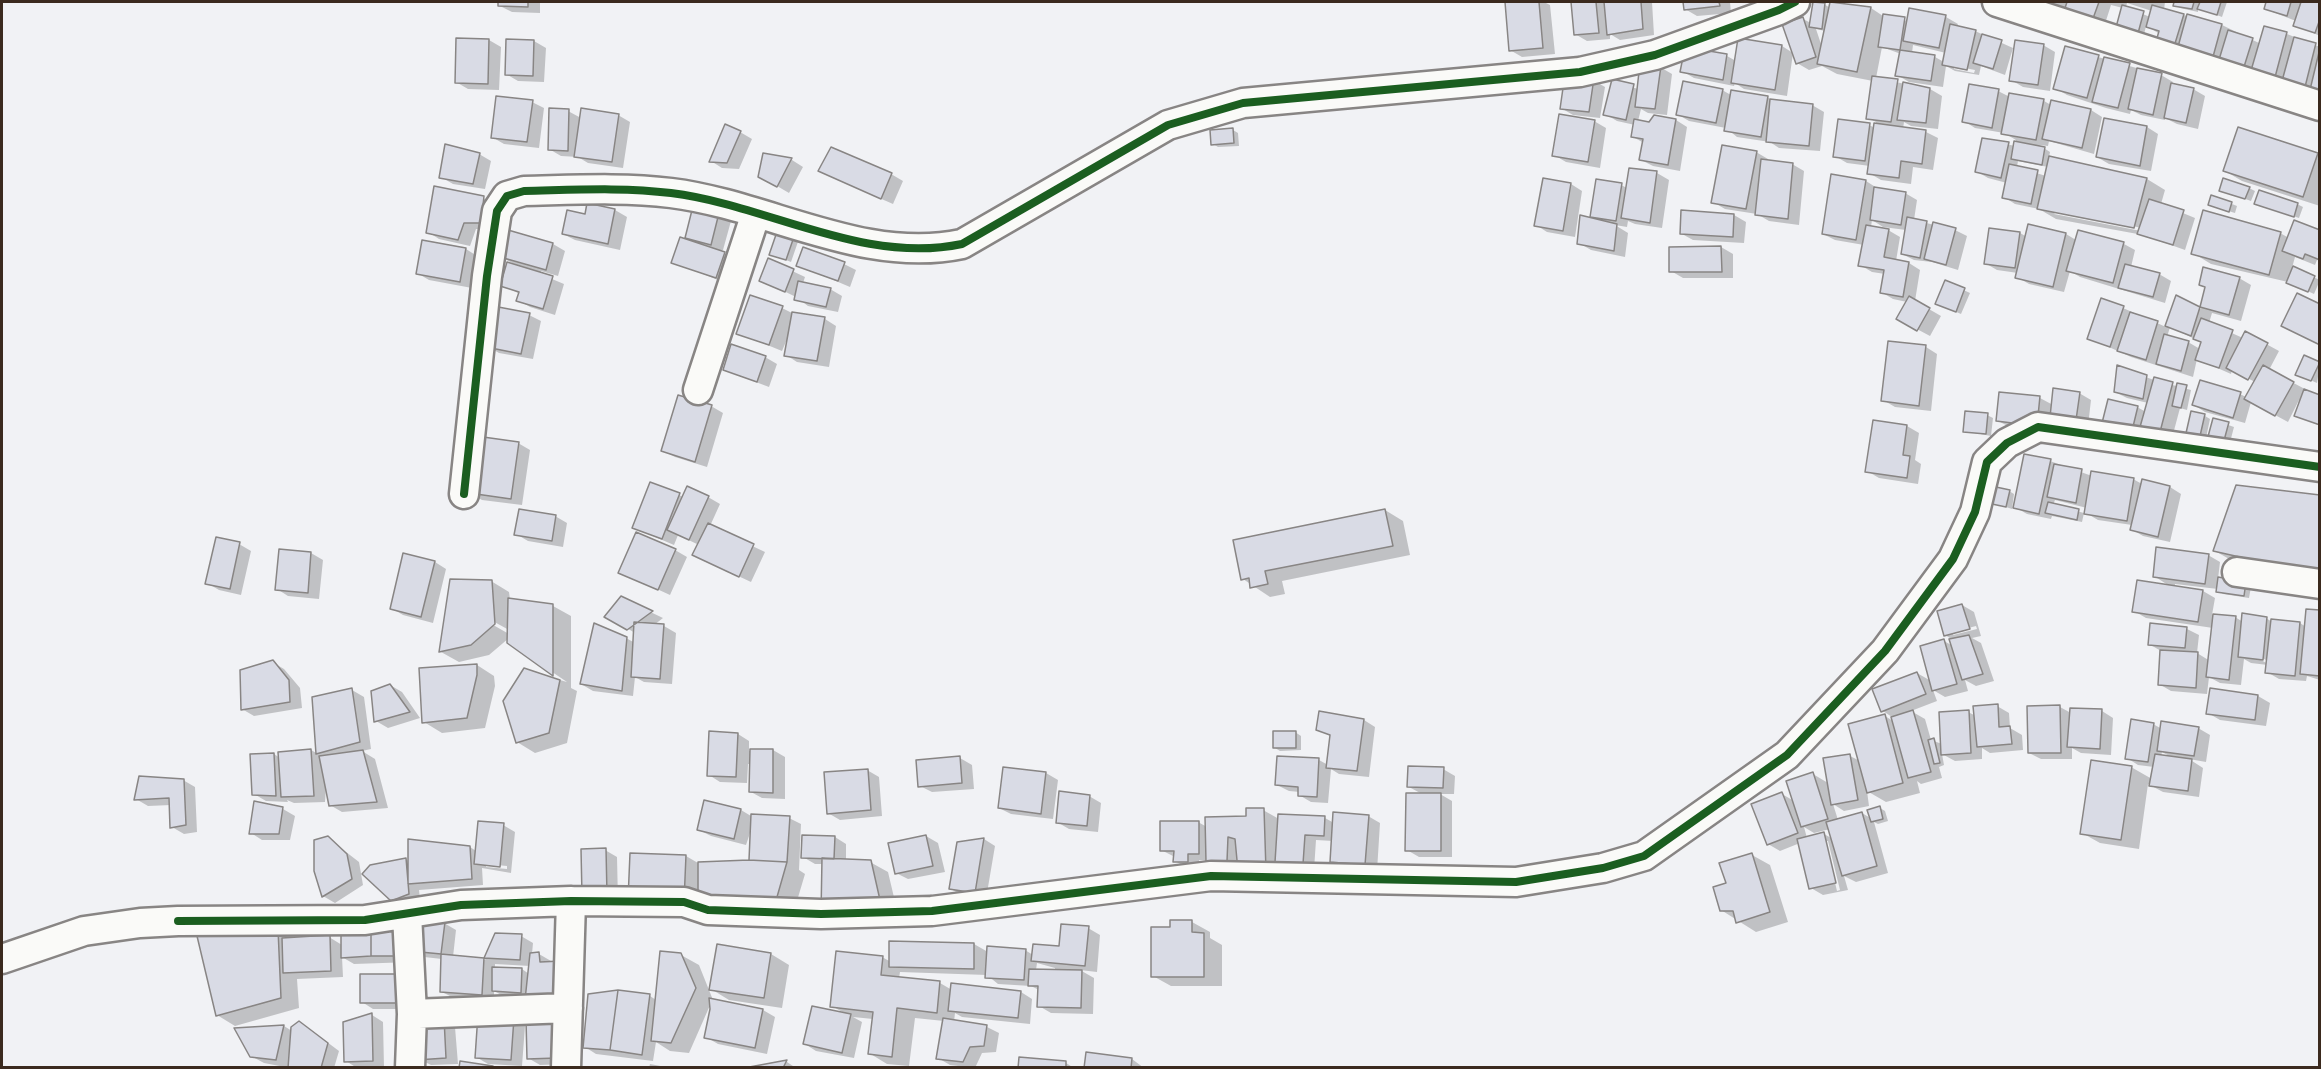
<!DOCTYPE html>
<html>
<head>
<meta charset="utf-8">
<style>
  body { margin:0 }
  #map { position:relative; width:2321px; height:1069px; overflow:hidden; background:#f1f2f5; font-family:Kalam,sans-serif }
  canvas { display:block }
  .frame { position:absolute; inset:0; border:3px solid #3b2a1e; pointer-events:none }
</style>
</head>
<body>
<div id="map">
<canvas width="2321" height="1069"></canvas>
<div class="frame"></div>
</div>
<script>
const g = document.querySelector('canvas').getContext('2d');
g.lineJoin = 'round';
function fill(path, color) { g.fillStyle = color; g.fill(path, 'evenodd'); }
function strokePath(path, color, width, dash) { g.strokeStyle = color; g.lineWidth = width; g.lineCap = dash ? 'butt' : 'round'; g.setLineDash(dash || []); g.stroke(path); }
const shadow = new Path2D(`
  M500 2H540V13L512 12 500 6Z
  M1506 2H1544L1550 5 1555 54 1522 57 1510 50Z
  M1573 2H1652L1654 35 1620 40 1610 34V39L1587 41 1575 34Z
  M1684 2H1730L1731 13 1697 16 1685 9Z
  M1832 2 1871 8 1883 16 1908 21 1911 10 1946 17 1958 24 1957 27 1975 31 2013 48 2005 75 1981 66 1979 75 1955 71 1946 66 1943 87 1909 82 1897 75 1901 54 1882 47 1876 78 1930 89 1942 96 1938 129 1911 126 1904 122 1903 129 1926 132 1938 138 1933 170 1913 167 1911 184 1881 180 1869 173 1870 166 1847 163 1835 156 1869 125 1875 128 1876 122 1868 118 1873 81 1837 74 1822 66 1809 70 1797 63 1793 53 1787 96 1744 89 1735 83 1734 86 1694 78 1682 71 1686 49 1727 56 1736 61 1782 46 1793 53 1803 19 1811 23 1824 4 1830 8ZM1816 29 1825 31 1822 47ZM1913 45 1946 53 1944 62 1935 57 1912 53ZM1954 66 1975 70 1974 73 1954 69Z
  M2037 2H2165L2164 10 2222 25 2261 44 2265 28 2287 34 2320 47V98L2190 60 2160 34 2146 26 2143 39 2123 33V8L2111 5 2103 30ZM2127 3 2152 11 2150 17 2126 7Z
  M2175 2H2227L2222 17 2198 8V12L2180 8 2175 5Z
  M2260 2H2320V36L2295 25 2296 21 2265 9 2267 3Z
  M489 40 501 47 499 90 468 89 456 82Z
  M508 40 534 41 546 48 544 82 518 81 506 74Z
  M2043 45 2055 52 2050 91 2023 87 2011 80Z
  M2098 57 2161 75 2173 82 2172 84 2193 89 2205 96 2198 129 2177 124 2165 118V120L2141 115 2131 110 2130 114 2106 108 2067 95 2055 88Z
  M1660 67 1672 74 1667 115 1648 113 1641 109 1638 121 1650 123 1676 120 1687 127 1680 171 1653 166 1641 160 1644 143 1633 137 1635 125 1617 121 1605 114 1613 81 1638 89Z
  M1593 80 1605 87 1600 118 1573 115 1561 108Z
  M1722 90 1731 95 1767 97 1775 102 1812 105 1824 112 1820 151 1779 148 1770 142 1737 137 1726 128 1689 121 1677 114Z
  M1998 91 2010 97 2011 94 2044 101 2051 105 2091 110 2102 117 2094 154 2049 141 2048 146 2039 145 2050 152 2049 157 2147 179 2165 190 2161 204 2195 218 2185 250 2143 235 2056 219 2039 209 2015 204 2004 197 2007 183 1988 178 1976 171 1983 139 2015 146 2016 140 2004 133 1975 128 1964 121ZM2018 161 2048 167 2046 176 2017 167ZM2057 211 2142 228 2141 231 2054 214Z
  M532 102 544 108 539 148 504 144 492 137Z
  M568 111 581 118 618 115 630 122 623 168 588 163 578 157 561 156 549 149Z
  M1594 121 1606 128 1600 168 1566 162 1554 155Z
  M2147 127 2158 134 2151 171 2109 164 2097 157Z
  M1233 130 1238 133 1239 146 1218 147 1213 144Z
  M740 132 752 139 739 169 722 168 711 161Z
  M1756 152 1768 159V162L1792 164 1804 171 1799 225 1769 221 1757 214 1725 209 1713 202Z
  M479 154 491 161 485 189 453 184 441 177Z
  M764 155 792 160 803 167 789 193 760 176Z
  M2317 155 2320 156V206L2242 181 2225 171Z
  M1630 169 1657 173 1669 180 1662 228 1635 224 1628 221 1627 227 1615 225 1628 233 1625 257 1591 250 1579 243 1600 221 1591 216 1621 185 1627 188Z
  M891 174 903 181 893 204 831 177Z
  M1866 181 1877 188 1905 193 1917 200 1914 220 1955 230 1967 236 1958 270 1932 262 1914 260 1902 254 1906 230 1883 227 1872 220 1871 227 1888 230 1900 237 1896 261 1909 263 1920 270 1915 301 1941 316 1930 336 1898 319 1907 302 1893 299 1881 292 1885 274 1872 272 1860 265 1864 245 1835 240 1823 234Z
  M1571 184 1582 191 1575 237 1547 232 1536 225Z
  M2249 188 2255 191 2251 201 2220 190Z
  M2212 196 2237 206 2235 213 2215 207Z
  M483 198 495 205 492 229H476L470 246 439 239 428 232Z
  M2256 204H2297L2303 207 2299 218Z
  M588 205 615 210 627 217 620 250 575 240 563 234 586 216Z
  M695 208 719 215 731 221 723 250 716 251 736 261 728 284 673 262 686 241Z
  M1734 215 1746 222 1744 243 1693 240 1682 234Z
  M2079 231 2124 244 2135 250 2131 267 2159 274 2171 281 2165 303 2080 277 2070 271 2064 292 2029 284 2017 277 2018 273 1997 270 1985 263 2020 233 2027 237 2066 234 2076 240Z
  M2320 231V261L2317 260 2315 265 2295 257 2292 268 2320 280 2314 294 2288 282 2211 264 2193 253 2280 233 2289 238Z
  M801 233 791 262 771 254Z
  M553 244 565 251 558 276 541 271 540 274 564 284 555 315 530 307 518 300 520 294 502 285 516 265 501 257Z
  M1721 247 1733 254V278H1683L1671 271V248Z
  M466 249 477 256 472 288 429 280 417 273Z
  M769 260 805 277 803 283 830 289 842 296 838 312 808 306 796 297 761 280Z
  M844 264 856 270 850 287 798 265Z
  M2239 278 2251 285 2241 321 2212 313 2209 323 2243 338 2246 333 2279 351 2269 370 2320 397V426L2296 415 2299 400 2288 422 2251 402 2245 423 2205 412 2194 405 2240 394 2246 397 2255 382 2232 370 2231 374 2197 359 2193 377 2131 357 2089 338 2123 308 2166 327 2177 297 2201 309 2206 288ZM2170 327 2203 343 2200 349 2188 342 2167 337Z
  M1946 282 1970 293 1961 314 1942 306Z
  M782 308 794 314 825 319 836 326 829 367 797 362 786 355 790 332 782 351 738 333Z
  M529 315 541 321 533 359 499 353 487 346Z
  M1926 347 1937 354 1931 411 1895 407 1883 400Z
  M765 357 777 364 769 387 724 370Z
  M2305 357 2320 364 2317 383 2303 377Z
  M2118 367 2154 380 2191 390 2187 410 2180 408 2172 438 2114 434 2137 407 2146 412 2148 403 2127 398 2115 392Z
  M2079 393 2091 400 2088 426 2010 427 1998 421 2000 394 2040 398 2053 405Z
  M711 406 723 413 707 467 675 457 663 451Z
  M1987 415 1993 418 1991 436 1964 431Z
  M2205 416 2210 419 2204 447 2191 444Z
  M2214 420 2234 427 2228 450Z
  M1907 426 1919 433 1915 460 1921 464 1918 484 1879 478 1867 471Z
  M518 443 530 450 522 505 482 500 470 493Z
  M2050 461 2092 476 2133 479 2142 484 2170 487 2181 494 2170 542 2143 536 2131 529 2132 525 2098 520 2086 513 2087 508 2055 500 2053 505 2084 513 2082 522 2052 516 2051 519 2027 514 2013 506 2015 507Z
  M2237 487 2320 582 2238 564 2215 551Z
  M2009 491 2014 494 2012 509 1994 503Z
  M679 495 683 497H708L720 504 710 526 765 552 751 582 706 561 699 545 678 535 674 545 634 528Z
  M1385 510 1403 521 1410 555 1282 581 1285 594 1270 597 1243 579Z
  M555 516 567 523 563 547 528 541 516 534Z
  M239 544 251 551 241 595 219 590 207 583Z
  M675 550 687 557 670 595 620 572Z
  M311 553 323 560 319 599 288 596 277 589Z
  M2208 555 2220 562 2218 579 2251 587 2249 598 2223 594 2218 589 2175 584V587L2203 591 2215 598 2212 615 2235 617 2243 622 2266 618 2272 622 2300 623 2306 627 2320 612V680L2307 676 2306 681 2279 679 2267 672 2268 665 2251 663 2244 659 2241 685 2220 683 2209 677 2207 694 2171 691 2159 684 2161 651 2149 644 2151 625 2187 629 2199 635 2197 653 2210 661 2213 628 2146 618 2134 611 2171 587 2154 576ZM2257 655 2268 661V664L2256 657Z
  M435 562 446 569 433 623 403 615 391 608Z
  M491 581 509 592 510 600 553 606 571 616V688L577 691 567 743 535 753 517 742 524 670 567 682 509 643V638L489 655 459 662 441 652ZM489 619 509 630V634L488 622Z
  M621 598 663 618 654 625 664 626 676 633 672 684 644 682 635 677 633 696 593 691 581 684 626 638 635 643V633L607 616Z
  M1962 605 1974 612 1981 636 1972 638 1981 643 1994 681 1976 686 1965 680 1968 691 1945 697 1933 690 1937 701 1911 711 1925 719 1931 740 1942 744 1968 712 1976 716 1997 706 2009 713 2010 728 2022 735 2023 750 1990 753 1982 748V759L1955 761 1942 754 1944 765 1939 767 1942 778 1921 784 1917 781 1920 793 1886 802 1867 791 1869 806 1844 811 1833 804 1838 820 1862 813 1872 819 1880 808 1885 811 1888 821 1878 824 1874 822 1888 873 1856 882 1844 876 1848 890 1823 895 1811 888 1800 843 1780 851 1768 844 1782 794 1794 801 1813 774 1828 783 1850 756 1860 761 1885 716 1893 721 1892 717 1883 711 1917 673 1931 681 1944 641 1953 646V640L1945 635ZM1976 626 1977 629 1953 635V632ZM1804 827 1814 833 1830 829 1833 839 1824 834 1807 838ZM1825 841H1828L1840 890 1837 891Z
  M272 662 284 669 300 688 302 708 254 716 242 709Z
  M477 665 494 676 495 686 485 728 442 733 424 722Z
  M390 685 402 692 420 718 388 728 376 721Z
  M352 690 364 697 371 749 362 751 375 759 388 808 342 812 330 805 326 786 325 802 294 803 287 800 288 802 266 801 254 794 274 754 280 758 311 750 318 754 313 698Z
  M2211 690 2258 696 2270 703 2266 726 2220 720 2208 713Z
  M2060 707 2071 713 2102 711 2113 718 2111 755 2081 753 2072 748V759H2041L2029 753Z
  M1364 720 1375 727 1369 777 1339 774 1331 769 1328 803 1311 802 1299 795 1300 792 1289 791 1277 785 1319 760 1328 765 1330 736 1318 729Z
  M2153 724 2162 729 2198 728 2210 735 2206 762 2189 759 2203 768 2199 797 2163 792 2148 784 2139 849 2100 843 2082 833 2131 767 2152 779 2154 767 2138 765 2127 758ZM2162 752 2173 758 2161 756Z
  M1295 732 1301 736V750L1280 751 1275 748Z
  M738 734 749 741V751L773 750 785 757V799L762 798 751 792V764H748L747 783 720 782 709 775Z
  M960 758 972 765 974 789 932 792 920 786Z
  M1443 769 1455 776 1454 794H1440L1452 801V857H1419L1407 850 1422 794 1409 787Z
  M867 770 879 777 882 816 840 820 828 813Z
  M1046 773 1058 780 1053 819 1011 814 999 808Z
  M183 780 195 787 197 832 184 834 172 827 171 805 148 806 136 799Z
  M1089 796 1101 803 1098 832 1069 829 1057 822Z
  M256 803 283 809 295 816 290 840H262L251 833Z
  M741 810 751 816 789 818 801 824 799 870 805 874 791 921 718 902 703 893 702 912 647 910 686 856 698 863H757L752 827 746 845 711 836 699 830Z
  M1263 810 1279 819 1325 818 1334 823 1368 816 1380 823 1377 871 1343 868 1331 862 1333 841 1316 840 1314 870 1225 871 1206 860H1199V868H1187L1175 861V857L1161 850 1198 822 1207 827 1247 818Z
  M503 825 515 832 511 873 482 868 483 885 419 890 420 900 404 907 391 900 406 859 410 862 470 847 476 851ZM486 864 507 866V869L486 867Z
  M926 836 938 843 945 872 908 879 896 873Z
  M835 837 846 844V861L870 862 888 872 897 910 824 864H815L803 857Z
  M328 838 359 862 363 885 335 903 323 896Z
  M984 839 995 846 986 899 963 896 951 889Z
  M605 850 617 857 618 901 596 902Z
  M1752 855 1770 865 1788 922 1756 932 1721 910 1728 884Z
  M1172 922H1192L1210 932V938L1222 945V986H1171L1153 976 1172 929Z
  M444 923 456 930 453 957 485 960 496 935 521 936 533 943 532 954H539L551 961 572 1007 505 997 494 991V1000L454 998 442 992V959L424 957 412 950V962L354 964 342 957 343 977 297 979 299 1008 235 1026 217 1015 277 931 291 939 329 937 342 945ZM495 964 530 966 529 974 522 969H495Z
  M1088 928 1100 935 1097 972 1080 970 1094 978 1093 1014 1051 1013 1039 1006V990L1031 986 998 984 987 975 900 972 899 978 940 983 952 990 1021 992 1032 999 1030 1024 962 1017 955 1013 954 1022 987 1027 999 1033 996 1052 982 1053 975 1068 950 1065 938 1058 944 1021 915 1018 909 1066 887 1064 869 1053 873 1019 853 1017 862 1022 854 1058 816 1051 805 1044 844 1013 832 1006 882 957 891 962V943L974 944 988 952 1025 950 1033 955 1061 948ZM1037 963 1055 968V971L1036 970Z
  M771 954 789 965 782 1008 729 1000 711 989Z
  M681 955 699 965 713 1000 763 1010 775 1017 767 1054 718 1044 706 1037 711 1003 689 1053 670 1051 656 1042 653 1061 596 1054 585 1047 618 992 650 996 656 1000Z
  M361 976 410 1009H373L362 1002Z
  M372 1015 383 1022 384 1067 357 1068 346 1061Z
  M514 1019 525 1026 522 1066 488 1064 476 1057Z
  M444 1020 455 1027 458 1064 431 1065 419 1059Z
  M528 1022 568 1064 540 1065 528 1058Z
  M284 1026 292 1031 311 1030 339 1051 334 1068H290L264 1063 251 1056 236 1030Z
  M1087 1054 1132 1059 1144 1068H1086Z
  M787 1062 796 1068H753Z
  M1066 1063 1074 1068H1020Z
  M650 1064 671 1068H649Z`);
const building = new Path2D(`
  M498 2H528V7L498 6Z
  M1505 2H1539L1543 48 1509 51Z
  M1571 2H1596L1599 33 1574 35Z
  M1604 2H1641L1643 29 1607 35Z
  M1683 2H1719L1720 6 1684 10Z
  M1813 2 1825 3 1822 29 1809 27Z
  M1830 2 1871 7 1857 72 1817 64Z
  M2067 2H2099L2091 24 2063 14Z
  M2174 2H2194L2192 9 2173 6Z
  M2200 2H2221L2217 15 2197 9Z
  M2266 2H2291L2287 16 2264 9Z
  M2301 2H2320V19L2315 33 2293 26Z
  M2122 5 2144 11 2137 37 2115 31Z
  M2152 5 2184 14 2173 50 2155 45 2159 31 2146 27Z
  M1909 8 1946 15 1939 48 1903 41Z
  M1883 14 1905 17 1900 50 1878 47Z
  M2187 14 2222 24 2211 64 2176 54Z
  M1803 17 1816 57 1796 64 1782 24Z
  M1950 24 1976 30 1967 70 1942 65Z
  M2264 26 2287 32 2274 81 2250 74Z
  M2228 30 2253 38 2243 70 2218 63Z
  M1982 34 2002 40 1993 69 1973 63Z
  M2294 37 2316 43 2305 87 2282 81Z
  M456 38 489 39 488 84 455 83Z
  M1738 38 1782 45 1775 90 1731 83Z
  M506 39 534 40 533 76 505 75Z
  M2015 40 2044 44 2038 85 2009 81Z
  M2065 46 2099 55 2087 98 2053 89Z
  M1685 47 1727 54 1723 80 1680 72Z
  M2320 48V96L2309 94Z
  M1900 50 1935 55 1931 81 1895 76Z
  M2104 57 2130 63 2118 108 2092 102Z
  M1640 63 1661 66 1655 109 1635 107Z
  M2137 68 2162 73 2153 115 2128 109Z
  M1565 74 1594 78 1589 112 1560 109Z
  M1872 76 1898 79 1891 122 1866 119Z
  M1612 79 1634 84 1626 120 1603 115Z
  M1683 81 1723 89 1716 123 1676 115Z
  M1903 82 1930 88 1926 123 1897 120Z
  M2171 83 2194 88 2186 123 2164 118Z
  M1969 84 1999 89 1992 128 1962 122Z
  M1731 90 1768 96 1761 137 1724 131Z
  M2009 93 2044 99 2036 140 2001 134Z
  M496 96 533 100 527 142 491 138Z
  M1770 99 1813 104 1809 146 1766 142Z
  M2051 100 2091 109 2082 148 2042 139Z
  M549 108 569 109 568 151 548 150Z
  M581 108 619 114 612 162 574 157Z
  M1559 114 1595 120 1588 162 1552 156Z
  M1654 115 1676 119 1668 165 1639 160 1643 139 1631 137 1634 119 1649 122Z
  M2104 118 2147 126 2140 166 2096 157Z
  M1838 119 1870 123 1865 161 1833 157Z
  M1874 123 1926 130 1922 164 1901 161 1899 178 1867 174Z
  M725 124 741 131 727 163 709 162Z
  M2238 127 2318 153 2303 197 2223 171Z
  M1233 128 1234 143 1211 145 1210 130Z
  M1982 138 2009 142 2001 178 1975 172Z
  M2014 141 2045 147 2042 165 2011 159Z
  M445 144 480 153 473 184 439 178Z
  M1722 145 1757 151 1746 209 1711 203Z
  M831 147 892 173 881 199 818 171Z
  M763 153 792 158 777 187 758 177Z
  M2049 156 2147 178 2134 228 2037 209Z
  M1761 159 1793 163 1788 219 1755 215Z
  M2009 164 2038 170 2031 204 2002 198Z
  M1629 168 1657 171 1650 223 1621 218Z
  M1831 174 1866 180 1856 240 1822 234Z
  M1543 178 1571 183 1563 231 1534 226Z
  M2223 178 2250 187 2245 199 2219 191Z
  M1596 179 1622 183 1616 221 1590 217Z
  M434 186 484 196 481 223H464L458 240 426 233Z
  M1874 187 1906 192 1901 225 1870 220Z
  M2259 190 2298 203 2294 217 2254 204Z
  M2211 195 2232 202 2229 212 2208 205Z
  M2149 199 2184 210 2173 245 2137 234Z
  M587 203 615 209 608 244 562 234 567 210 585 214Z
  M693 206 719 213 711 245 685 238Z
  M1681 210 1734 214 1733 237 1680 234Z
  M2203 210 2281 232 2269 275 2191 254Z
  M1580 215 1617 224 1614 251 1577 244Z
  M1907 217 1927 221 1920 258 1901 254Z
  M2294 220 2320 230V260L2305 254 2303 259 2282 251Z
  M1933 222 1956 228 1946 265 1924 259Z
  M780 223 797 228 786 260 769 255Z
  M2028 224 2066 233 2053 287 2015 278Z
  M1866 225 1889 229 1884 257 1909 262 1903 297 1880 293 1884 270 1858 266Z
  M1989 228 2020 232 2015 268 1984 264Z
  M508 230 553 243 546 270 500 257Z
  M2078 230 2124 242 2113 283 2066 271Z
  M680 237 725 252 716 278 671 263Z
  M422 240 466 248 460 282 416 274Z
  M1721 246 1722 272H1669V247Z
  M803 247 845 262 838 281 796 266Z
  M768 258 794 269 785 292 759 281Z
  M507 262 553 276 543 309 516 301 519 292 500 286Z
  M2125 264 2160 273 2153 297 2118 288Z
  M2293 266 2315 276 2308 292 2286 283Z
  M2203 267 2240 277 2229 315 2200 307 2205 287 2199 285Z
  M1945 280 1965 288 1956 312 1935 304Z
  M798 281 831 288 826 307 794 300Z
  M2297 293 2320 304V345L2281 326Z
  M750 295 783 306 769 345 736 334Z
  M2176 295 2200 307 2191 336 2165 326Z
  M1909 296 1930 308 1917 331 1896 319Z
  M2101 298 2124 306 2110 347 2087 339Z
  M493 306 530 313 521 354 486 347Z
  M792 312 825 317 817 361 784 356Z
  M2130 312 2158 321 2146 360 2117 351Z
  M2201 318 2233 330 2219 368 2195 360 2201 342 2193 339Z
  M2245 331 2268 343 2248 380 2226 368Z
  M2164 334 2189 341 2181 371 2156 364Z
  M1888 341 1926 345 1919 406 1881 401Z
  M731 344 766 356 757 382 723 370Z
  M2304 355 2320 362 2311 381 2295 375Z
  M2117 365 2147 375 2143 399 2114 392Z
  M2263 365 2294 382 2275 416 2244 399Z
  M2154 377 2173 382 2160 432 2140 427Z
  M2200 380 2241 392 2233 418 2192 405Z
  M2177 383 2187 385 2181 408 2172 406Z
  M2053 388 2080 392 2076 420 2050 417Z
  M2304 389 2320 395V425L2294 416Z
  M1999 392 2040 396 2037 426 1996 421Z
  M678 395 712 405 695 462 661 451Z
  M2108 399 2138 406 2131 435 2101 427Z
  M1965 411 1988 413 1986 434 1963 432Z
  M2191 411 2205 414 2198 445 2184 442Z
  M2213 418 2229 422 2222 448 2206 444Z
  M1873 420 1907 425 1903 455 1910 456 1907 478 1865 472Z
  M476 436 519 442 511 499 469 493Z
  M2024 454 2051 459 2039 514 2013 508Z
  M2054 464 2082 469 2076 503 2047 497Z
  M2091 471 2134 478 2127 521 2084 514Z
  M2142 479 2170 486 2158 537 2130 530Z
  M650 482 680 493 662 539 632 528Z
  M2236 485 2320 495V575L2213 551Z
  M687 486 709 496 689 540 667 530Z
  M1996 487 2010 490 2006 507 1992 504Z
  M2048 502 2079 509 2077 520 2045 513Z
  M519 509 556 515 552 541 514 535Z
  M1385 509 1393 546 1265 571 1268 584 1250 588 1249 578 1241 580 1233 540Z
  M708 523 754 544 739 577 692 555Z
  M636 532 676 549 658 590 618 573Z
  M216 537 240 542 230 589 205 584Z
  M2156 547 2209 554 2205 584 2153 577Z
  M279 549 311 552 308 593 275 590Z
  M403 553 435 561 421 617 390 609Z
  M2218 577 2246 582 2244 596 2216 592Z
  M450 579 492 580 495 624 471 645 439 652Z
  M2137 580 2203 590 2198 622 2132 612Z
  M621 596 653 611 627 630 604 617Z
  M508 598 553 604V676L507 643Z
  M1962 604 1970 629 1944 636 1937 611Z
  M2306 609 2320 610V676L2300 674Z
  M2242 613 2267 617 2263 660 2238 657Z
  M2213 614 2236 616 2229 680 2206 677Z
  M2271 619 2300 622 2295 676 2265 673Z
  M634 622 664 624 660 679 631 677Z
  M594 623 627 637 622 691 580 684Z
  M2150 623 2187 627 2185 648 2148 645Z
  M1969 635 1983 674 1962 680 1949 639Z
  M1944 639 1957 684 1932 691 1920 646Z
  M2160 650 2198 652 2196 688 2158 685Z
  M273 660 289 680 290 702 241 710 240 670Z
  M477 664V675L467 718 422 723 419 668Z
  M524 668 560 680 549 733 516 743 503 701Z
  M1917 672 1926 694 1881 712 1872 689Z
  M390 684 410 712 374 722 371 691Z
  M352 688 360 742 316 754 312 697Z
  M2210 688 2258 695 2255 720 2206 714Z
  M1998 704 1999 727 2010 726 2012 744 1977 747 1973 706Z
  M2060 705 2061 753H2028L2027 706Z
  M2070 708 2102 709 2100 749 2067 747Z
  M1913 710 1931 772 1908 778 1891 717Z
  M1969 710 1971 753 1941 755 1939 712Z
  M1319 711 1364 719 1357 771 1326 768 1330 735 1316 730Z
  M1885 714 1903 783 1867 793 1848 724Z
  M2131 719 2154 723 2148 762 2125 759Z
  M2161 721 2199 727 2194 756 2157 751Z
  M709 731 738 733 736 777 707 776Z
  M1273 731H1296V748H1273Z
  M1934 738 1940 763 1934 764 1928 740Z
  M311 749 314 796 281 797 278 752Z
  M750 749H773V793L749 792Z
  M363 750 377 802 329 806 319 756Z
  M274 753 276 796 252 795 250 754Z
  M1850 754 1858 800 1831 805 1823 758Z
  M2155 754 2192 759 2188 791 2149 786Z
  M960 756 962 783 918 787 916 760Z
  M1277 756 1319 758 1317 797 1298 796V787L1275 785Z
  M2091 760 2132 766 2121 840 2080 834Z
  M1408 766 1444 767 1443 788 1407 787Z
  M1003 767 1046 772 1041 814 998 808Z
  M868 769 871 810 827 814 824 772Z
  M1813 772 1828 819 1801 827 1786 781Z
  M139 776 184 779 186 825 170 828 169 798 134 800Z
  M1059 791 1090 795 1087 826 1056 823Z
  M1782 792 1798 833 1767 845 1751 804Z
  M1406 793H1441V851H1405Z
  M704 800 741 809 734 839 697 830Z
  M254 801 283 807 279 834H249Z
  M1880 806 1883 819 1871 822 1867 810Z
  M1246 808H1264L1266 871H1238L1235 839 1228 837 1227 861 1206 862 1205 817 1246 816Z
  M1333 812 1369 815 1365 865 1330 862Z
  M1862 812 1877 866 1842 876 1826 822Z
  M751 814 790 816 787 862 749 860Z
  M1278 814 1325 816 1324 836 1305 835 1303 864 1275 862Z
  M478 821 504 823 500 867 474 864Z
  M1160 821H1199V854H1188V862H1173L1174 851H1160Z
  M1824 832 1836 883 1809 889 1797 839Z
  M802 835 835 836 834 859 801 858Z
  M926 835 933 866 895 874 888 843Z
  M328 836 347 854 352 879 322 897 314 871V840Z
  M984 838 975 893 949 889 957 842Z
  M408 839 470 846 472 879 408 884Z
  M606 848 607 895 582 896 581 849Z
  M630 853 686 855 684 902 628 900Z
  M1752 853 1770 912 1736 923 1733 911H1720L1713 887 1726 883 1719 863Z
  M406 858 409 894 391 901 362 874 370 865Z
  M822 858 871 860 880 900 821 914Z
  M749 860 787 862 773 911 698 892V862Z
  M414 918 445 922 441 954 410 951Z
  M1170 920H1192V932L1204 933V977H1151V927H1170Z
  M341 922 371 924V956L341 958Z
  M400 923V956H371V924Z
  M1061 924 1089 926 1085 966 1031 961 1033 944 1059 946Z
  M278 929 281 998 216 1016 197 936Z
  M495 933 522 934 520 960 484 958Z
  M330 935 331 971 283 973 282 938Z
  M889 941 974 943V969L889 967Z
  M717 944 771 953 764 998 709 990Z
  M987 946 1026 949 1024 980 985 978Z
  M660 951 681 953 696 988 671 1043 651 1041Z
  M836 951 883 956 881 975 940 981 937 1013 897 1008 892 1057 868 1054 873 1012 830 1007Z
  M539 952 540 962 561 961 560 1001 525 1000 530 953Z
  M441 954 484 958 482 995 440 992Z
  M492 967 522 968 521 993 492 991Z
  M1029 969 1082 970 1081 1008 1037 1007 1038 986H1028Z
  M360 974H399V1003H360Z
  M951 983 1021 991 1018 1018 948 1011Z
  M618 990 610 1050 583 1048 588 994Z
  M618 990 650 994 642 1055 610 1050Z
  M709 998 763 1009 755 1048 704 1038 710 1009Z
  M812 1006 851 1014 842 1053 803 1044Z
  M372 1013 373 1061 344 1062 343 1022Z
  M478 1014 514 1018 511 1060 475 1058Z
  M444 1018 446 1058 417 1060 415 1020Z
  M943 1018 987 1025 984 1046 970 1047 963 1062 936 1059Z
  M526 1020H556L557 1058 527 1059Z
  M299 1021 328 1043 321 1068H288L291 1027Z
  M284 1025 276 1060 250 1057 234 1028Z
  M1086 1052 1132 1058 1131 1068H1084Z
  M1019 1057 1066 1061V1068H1018Z
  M787 1060 783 1068H744Z
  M460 1061 493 1066V1068H459Z`);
const minor = new Path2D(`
  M1997 2 2320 106
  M698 390 756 213
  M464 494 487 276 497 211 507 196 524 191C573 190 623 187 671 193 768 205 863 265 962 244L1168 125 1243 103 1580 72 1655 55 1779 10 1795 2
  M2237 572 2320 584
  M407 914 412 1014 410 1068
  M2 959 84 931 140 923 178 921 365 920 461 905 571 901 684 902 708 910 821 914 932 911 1211 876 1516 882 1603 868 1644 856 1787 755 1885 651 1953 559 1975 512 1987 462 2007 443 2038 427 2320 467
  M412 1014 568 1008
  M566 1068 571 901`);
const cycleway = new Path2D(`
  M464 494 487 276 497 211 507 196 524 191C573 190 623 187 671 193 768 205 863 265 962 244L1168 125 1243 103 1580 72 1655 55 1779 10 1795 2
  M178 921 365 920 461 905 571 901 684 902 708 910 821 914 932 911 1211 876 1516 882 1603 868 1644 856 1787 755 1885 651 1953 559 1975 512 1987 462 2007 443 2038 427 2320 467`);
fill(shadow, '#0003');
fill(building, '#d9dbe5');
strokePath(building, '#888584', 1.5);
strokePath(minor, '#888584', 33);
strokePath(minor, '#fafaf8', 28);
strokePath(cycleway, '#1b5e20', 8);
</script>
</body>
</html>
